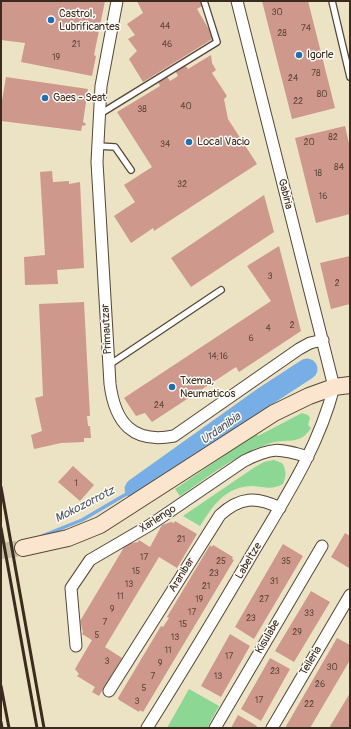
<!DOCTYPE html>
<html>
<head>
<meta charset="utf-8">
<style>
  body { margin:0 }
  #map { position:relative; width:351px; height:729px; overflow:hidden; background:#ebe3c3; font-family:Pangolin,sans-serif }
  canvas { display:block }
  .frame { position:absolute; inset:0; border:2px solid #3b2a1e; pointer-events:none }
</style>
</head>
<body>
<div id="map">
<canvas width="351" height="729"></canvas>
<div class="frame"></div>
</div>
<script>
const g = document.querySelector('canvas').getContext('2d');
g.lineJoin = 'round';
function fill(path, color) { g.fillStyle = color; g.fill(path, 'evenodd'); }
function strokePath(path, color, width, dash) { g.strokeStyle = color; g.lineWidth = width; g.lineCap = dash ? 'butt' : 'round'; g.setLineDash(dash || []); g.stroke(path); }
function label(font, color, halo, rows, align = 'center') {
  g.font = font + ' Pangolin,sans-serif'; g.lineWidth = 3; g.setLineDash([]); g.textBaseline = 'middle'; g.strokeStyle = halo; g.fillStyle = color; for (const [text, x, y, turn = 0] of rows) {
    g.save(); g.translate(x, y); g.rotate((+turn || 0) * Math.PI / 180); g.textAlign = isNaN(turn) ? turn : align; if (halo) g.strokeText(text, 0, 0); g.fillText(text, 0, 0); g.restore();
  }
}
const green = new Path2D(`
  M302 413 308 415 310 418 308 425 311 428C299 447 286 437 268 444 235 455 208 477 180 496L175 489 256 434 258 436Z
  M274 460 282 463C287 471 286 476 283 484 272 490 265 487 253 486 225 486 213 506 200 526L183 516 255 467 264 462Z
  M189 689 219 706 207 728H167Z`);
const stream = new Path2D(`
  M42 536 82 520 135 489`);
const river = new Path2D(`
  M135 489 264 397 307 369`);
const building = new Path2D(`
  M1 1H105L94 55 96 56 92 76 21 62 25 43 1 40Z
  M137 1H200L202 6 197 9 214 38 143 82 129 59 137 51 128 39 135 35 127 24 143 13Z
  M262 1H308L335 108 292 119Z
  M211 55 212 63 216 70 212 73 227 96 224 99 228 119 257 164 154 231 153 228 131 243 114 216 135 202 124 185 152 167 117 112 160 86 157 80 166 75 170 81 178 76 175 70 184 64 188 69Z
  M6 77 88 89 83 122 85 123 86 125 82 126 81 131 1 121V107Z
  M345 126 350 148V214L316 223 295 138Z
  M52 171 53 182 69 181V184L80 182 84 268 57 270 58 284 25 285 24 257 45 255 40 172Z
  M264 195 274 232 191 287 171 258Z
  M279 246 301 331 239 372 236 367 152 422 145 413 136 416 124 398 271 301 247 266Z
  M350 256V304L331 309 320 263Z
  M84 302 90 416H87L88 426H90L91 438H84V442L61 443 34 449 31 435 42 431 35 398 43 396 39 304Z
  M73 466 94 485 80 501 58 482Z
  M175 521 197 534 177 568 159 557 105 647 122 658 99 696 92 692 95 687 77 676 79 674 75 669 92 640 82 634 83 632 80 621 126 544 138 542 139 540 150 547 162 525 171 522 174 523Z
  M345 533 350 536 349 568 331 557Z
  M283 544 303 556 254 639 235 627Z
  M210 545 212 547 213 545 233 557 232 559 234 560 143 712 140 710 139 712 119 700 118 698 161 626 163 627 169 618 167 617Z
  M311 591 330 602 294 662 275 651Z
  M230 634 250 646 221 697 201 686Z
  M337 638 350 645V660L310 728H285Z
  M270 658 290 669 261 721 241 709Z
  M350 693V728H329Z
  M238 715 257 726 256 728H231Z`);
const secondaryTunnel = new Path2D(`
  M1 551 23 548`);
const service = new Path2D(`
  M332 1 350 77
  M100 114 217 42 204 1
  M98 146 115 147 131 170
  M109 365 221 290`);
const minor = new Path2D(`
  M117 1 101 86 97 162 110 384C115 423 133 444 174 436L299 349 310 343 323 340
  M76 646 71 588 90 560 150 525 244 461C272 447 278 448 308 457
  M109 691 220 515C240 497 256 496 280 508
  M147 728C184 669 220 609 255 549 286 497 319 446 334 387L237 1
  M215 728 322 546
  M272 728 350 595`);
const secondary = new Path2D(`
  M23 548 68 538 100 525 274 413 309 396 334 387 350 385`);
const rail = new Path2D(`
  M1 487 44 728
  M1 528 37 728
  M1 686 9 728
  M1 722 2 728`);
const markers = [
  [51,20,4,"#1f6fb2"],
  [299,55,4,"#1f6fb2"],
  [45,98,4,"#1f6fb2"],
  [189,142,4,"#1f6fb2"],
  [172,387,4,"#1f6fb2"]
];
const numberNames = [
  ["30",277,13],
  ["44",165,27],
  ["74",306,29],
  ["28",282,34],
  ["21",76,45],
  ["46",167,45],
  ["19",56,58],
  ["78",316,74],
  ["24",293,79],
  ["80",322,95],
  ["22",298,102],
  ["40",186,107],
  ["38",142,110],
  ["82",333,138],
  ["20",309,143],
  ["34",165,145],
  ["84",339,168],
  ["18",318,174],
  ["32",182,185],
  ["16",323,197],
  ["3",270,277],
  ["2",337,284],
  ["2",292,326],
  ["4",268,329],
  ["6",251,339],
  ["14;16",218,357],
  ["24",159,406],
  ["1",76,484],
  ["21",181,540],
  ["17",144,558],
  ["25",221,562],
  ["35",286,562],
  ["15",136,572],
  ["23",214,574],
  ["31",274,582],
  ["13",129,585],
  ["21",206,587],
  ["11",120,597],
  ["19",199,600],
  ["27",264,600],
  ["9",112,610],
  ["17",192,613],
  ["33",309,614],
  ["23",251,619],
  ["7",105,623],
  ["15",183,625],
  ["29",297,633],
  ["5",97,636],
  ["13",175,638],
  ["11",168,651],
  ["17",229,657],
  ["3",107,662],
  ["9",160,664],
  ["30",332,668],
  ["23",275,672],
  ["7",153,677],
  ["13",218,677],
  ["26",320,685],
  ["5",144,689],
  ["17",259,701],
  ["3",137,702],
  ["22",309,705]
];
const poiNames = [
  ["Castrol,",59,14],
  ["Lubrificantes",59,27],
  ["Igorle",307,55],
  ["Gaes - Seat",53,98],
  ["Local Vacio",197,142],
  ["Txema,",180,381],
  ["Neumaticos",180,394]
];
const streetNames = [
  ["Gabiria",285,194,76],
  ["Primautzar",107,329,-93],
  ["Xarlengo",158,519,-33],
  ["Labeltze",249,561,-59],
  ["Aranibar",182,575,-58],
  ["Kisulabe",268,637,-60],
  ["Teileria",311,661,-59]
];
const waterNames = [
  ["Urdanibia",221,429,-35],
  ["Mokozorrotz",85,505,-27]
];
fill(green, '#8cd794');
strokePath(stream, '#77aee6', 3.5);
strokePath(river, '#77aee6', 21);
fill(building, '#ce988c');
strokePath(secondaryTunnel, '#c8bea2', 16, [16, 8]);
strokePath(service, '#554637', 8);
strokePath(minor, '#554637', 13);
strokePath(secondary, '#554637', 18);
strokePath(service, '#fff', 5.5);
strokePath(minor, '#fff', 11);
strokePath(secondary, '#fce5cf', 16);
strokePath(rail, '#3b2a1e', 3);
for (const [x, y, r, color] of markers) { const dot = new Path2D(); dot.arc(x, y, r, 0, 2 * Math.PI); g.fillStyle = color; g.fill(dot); strokePath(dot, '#fdfcf7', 1.5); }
label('9px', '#60463a', null, numberNames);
label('11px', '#3b2a1e', '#fdfcf7', poiNames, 'left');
label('11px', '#3b2a1e', '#fdfcf7', streetNames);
label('italic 12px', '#505864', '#fdfcf7', waterNames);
</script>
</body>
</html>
